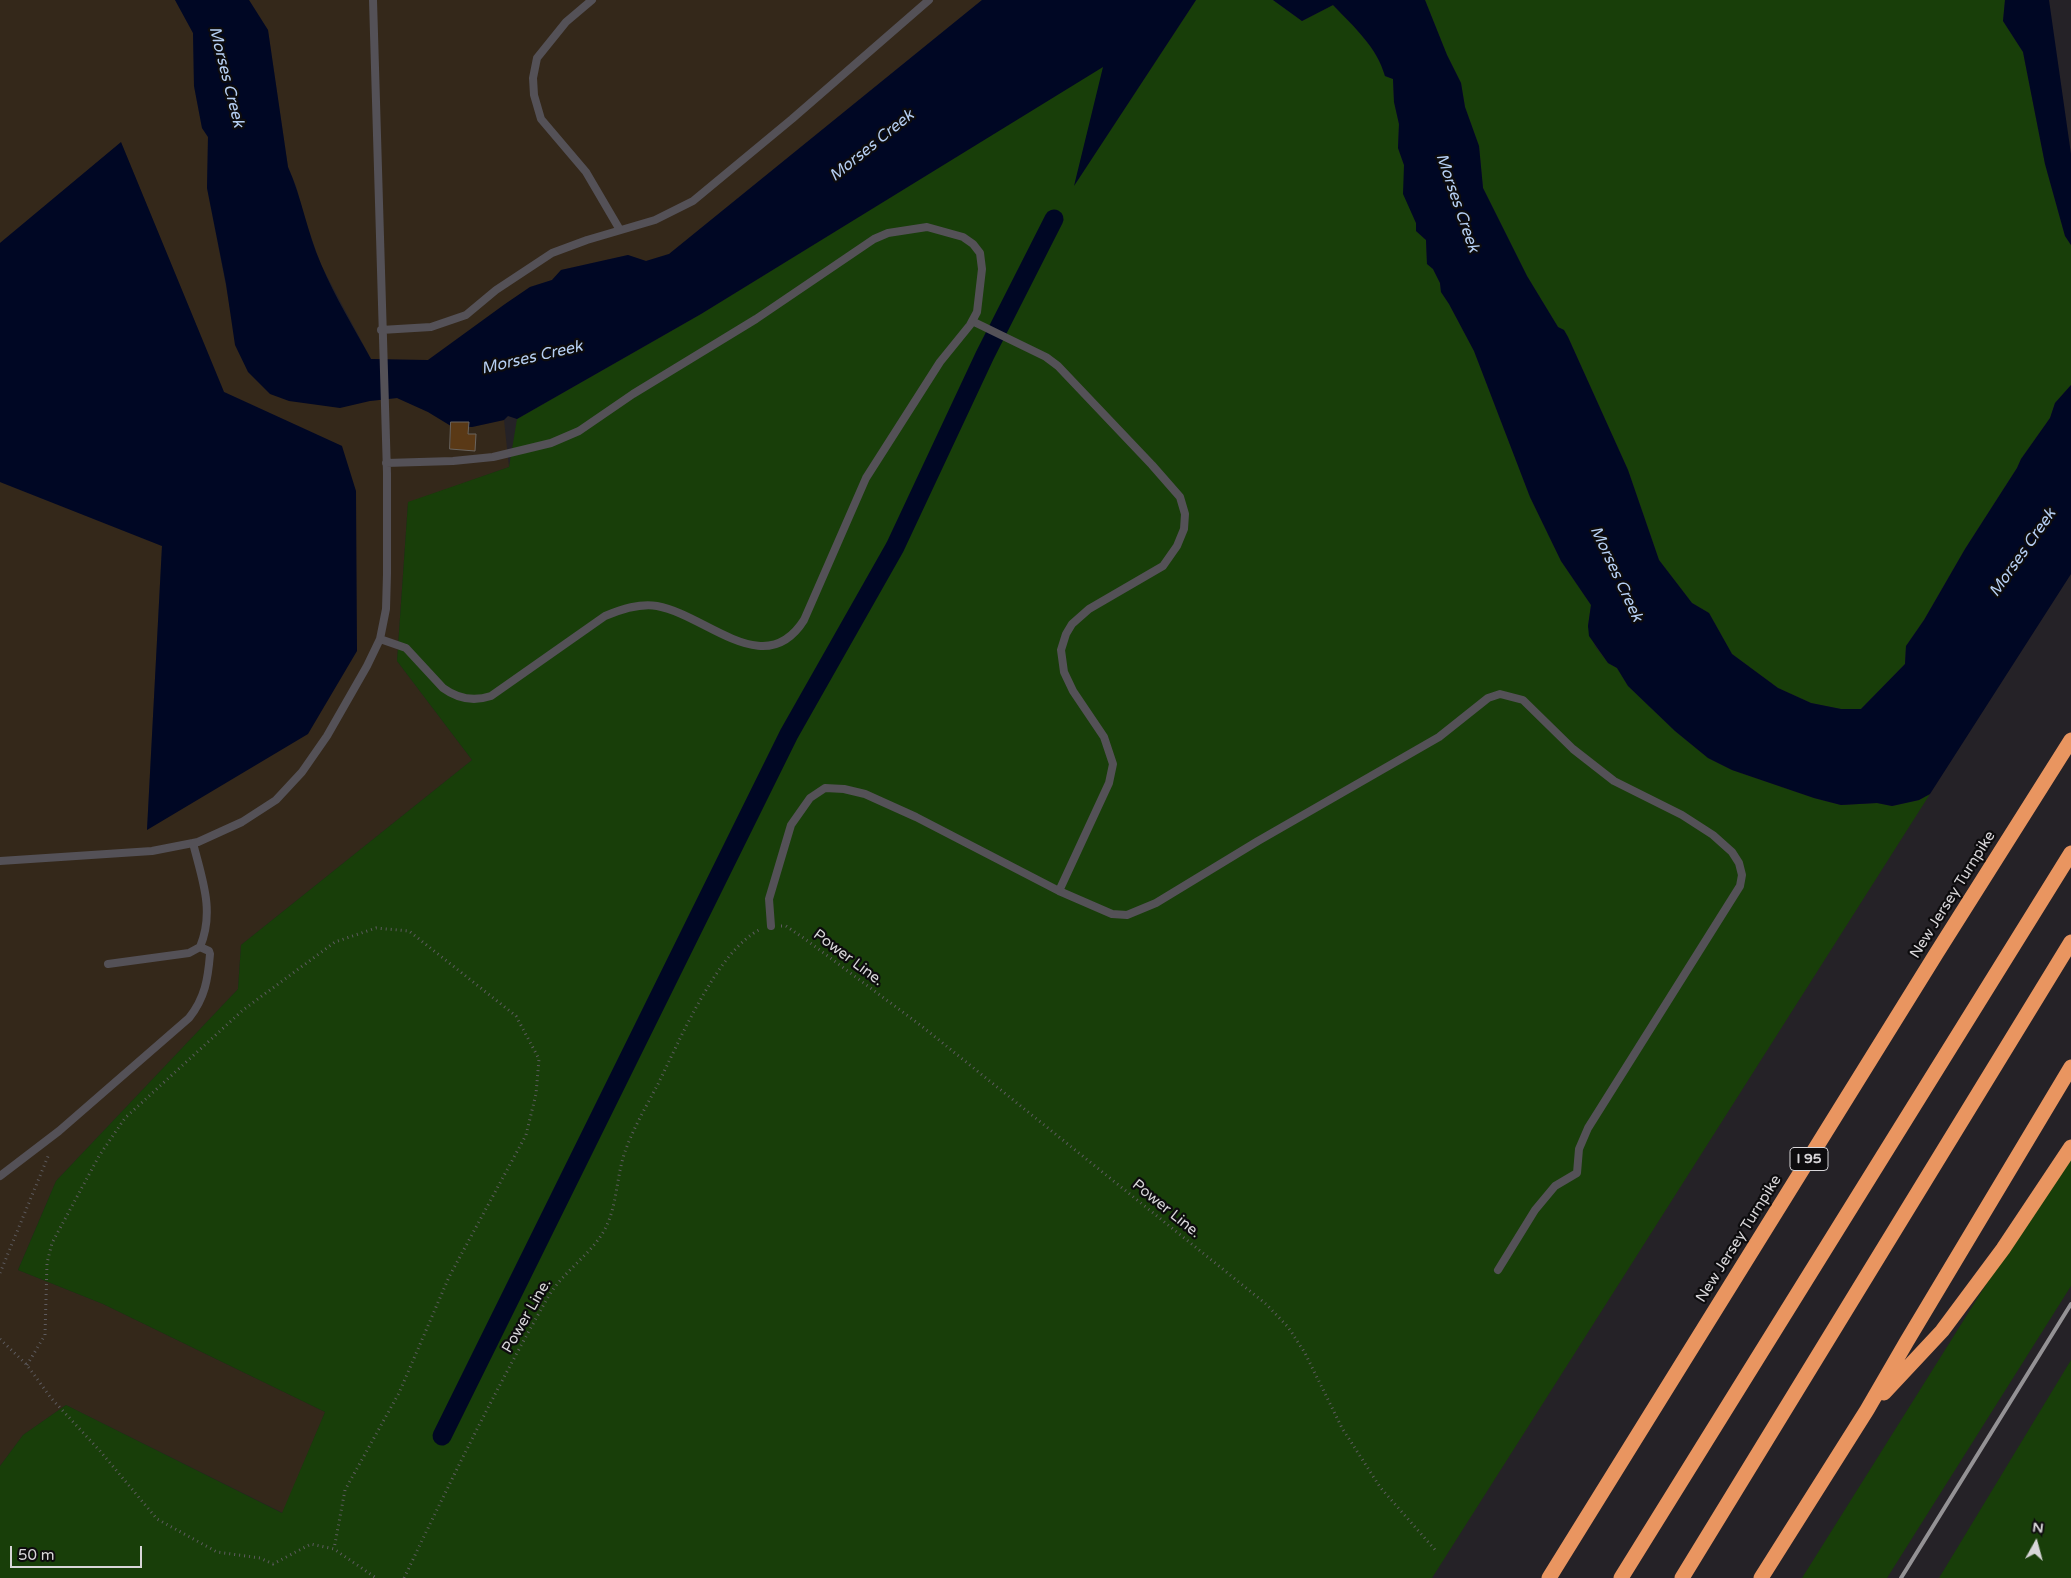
<!DOCTYPE html>
<html>
<head>
<meta charset="utf-8">
<style>
  body { margin:0 }
  #map { position:relative; width:2071px; height:1578px; overflow:hidden; background:#252227; font-family:"Varela Round",sans-serif }
  canvas { display:block }
  .north { position:absolute; left:2011px; top:1518px; width:50px; height:50px; -webkit-text-stroke:4px #0d0c0e; paint-order:stroke; rotate:7deg; font-size:14px; font-weight:700; line-height:20px; text-align:center; color:#d8d6d9 }
  .north::after { content:''; display:block; margin:auto; width:18px; height:22px; background:#d8d6d9; clip-path:polygon(50% 0,100% 100%,50% 72%,0 100%) }
  .scale { position:absolute; left:10px; top:1546px; width:132px; height:22px; box-sizing:border-box; border:2px solid #d8d6d9; border-top:0; padding-left:6px; font-size:15px; line-height:18px; white-space:nowrap; color:#d8d6d9; -webkit-text-stroke:4px #0d0c0e; paint-order:stroke }
</style>
</head>
<body>
<div id="map">
<canvas width="2071" height="1578"></canvas>
<div class="north">N</div>
<div class="scale">50 m</div>
</div>
<script>
const g = document.querySelector('canvas').getContext('2d');
g.lineJoin = 'round';
function fill(path, color) { g.fillStyle = color; g.fill(path, 'evenodd'); }
function strokePath(path, color, width, dash) { g.strokeStyle = color; g.lineWidth = width; g.lineCap = dash ? 'butt' : 'round'; g.setLineDash(dash || []); g.stroke(path); }
function label(font, color, halo, rows, align = 'center') {
  g.font = font + ' "Varela Round",sans-serif'; g.lineWidth = 4.5; g.setLineDash([]); g.textBaseline = 'middle'; g.strokeStyle = halo; g.fillStyle = color; for (const [text, x, y, turn = 0] of rows) {
    g.save(); g.translate(x, y); g.rotate((+turn || 0) * Math.PI / 180); g.textAlign = isNaN(turn) ? turn : align; if (halo) g.strokeText(text, 0, 0); g.fillText(text, 0, 0); g.restore();
  }
}
const industrial = new Path2D(`
  M0 0H175L193 33 194 86 202 128 208 137 207 188 231 312 370 401 397 398 428 412 451 426 472 427 504 420 509 467 408 503 397 661 472 760 241 945 238 989 56 1181 18 1270 103 1304 325 1412 283 1513 66 1405 23 1435 0 1466V482L162 546 147 830 342 446 224 392 121 143 0 243Z
  M249 0H982L669 254 646 261 628 255 561 270 552 280 530 287 428 360 408 361 371 359 321 265 304 217 296 186 288 167 268 30Z`);
const green = new Path2D(`
  M1196 0H1273L1302 21 1333 5C1354 27 1377 47 1385 76L1393 79 1394 102 1399 124 1398 148 1404 165V194L1416 223V231L1426 240 1427 264 1433 269 1440 283 1441 292 1449 304 1474 351 1530 497 1561 561 1591 605 1588 626 1595 646 1608 663 1617 668 1628 686 1675 731 1708 758 1732 770 1814 798 1841 805 1877 803 1892 806 1919 800 1930 794 1432 1578H0V1466L23 1435 66 1405 282 1513 325 1412 103 1304 18 1270 56 1181 238 989 241 945 472 760 397 661 408 502 509 467 517 419 701 314 1104 66 1075 184Z
  M1425 0H2005L2003 21 2023 52 2045 164 2065 236 2071 245V385L2055 403 2050 418 2021 459 2017 468 1965 549 1924 620 1906 646 1905 664 1861 709H1841L1811 703 1778 688 1732 654 1709 613 1692 603 1659 560 1628 470 1568 337 1564 330 1558 327 1527 276 1483 188 1479 146 1465 107 1461 83 1447 55Z
  M2071 1149V1286L1887 1578H1802Z
  M2071 1360V1578H1939Z`);
const water = new Path2D(`
  M175 0H249L268 30 288 167C302 198 307 232 321 264 335 297 354 328 371 359L428 360 505 304 530 287 552 280 561 270 628 255 646 261 669 254 982 0H1196L1074 186 1103 67 701 314 517 419 508 416 504 420 472 427 451 426 428 412 397 398 370 401 340 408 289 401 270 394 248 372 235 345 226 284 207 188 208 137 202 128 194 86 193 33Z
  M1273 0H1425L1447 55 1461 83 1465 107 1479 146 1483 188 1527 276 1558 327 1564 330 1568 337 1628 470 1659 560 1692 603 1709 613 1732 654 1778 688 1811 703 1841 709H1861L1905 664 1906 646 1924 620 1965 549 2017 468 2021 459 2050 418 2055 403 2071 385V574L1930 794 1919 800 1892 806 1877 803 1841 805 1814 798 1732 770 1708 758 1675 731 1628 686 1617 668 1608 663 1589 636 1588 626 1591 605 1561 561 1530 497 1474 351 1449 304 1441 292 1440 283 1433 269 1427 264 1426 240 1416 231V223L1403 194 1404 165 1398 148 1399 124 1394 102 1393 79 1385 76C1377 47 1354 27 1333 5L1302 21Z
  M2005 0H2049L2071 154V245L2065 236 2045 164 2023 52 2003 21Z
  M121 142 224 392 342 446 356 491 357 651 308 734 147 830 162 546 0 482V243Z`);
const canal = new Path2D(`
  M442 1436 789 734 895 547 985 355 1054 219`);
const building = new Path2D(`
  M451 422H469L468 434H476L475 451 450 449Z`);
const path = new Path2D(`
  M781 926H786L805 939 924 1028 1266 1304 1288 1327 1305 1353 1342 1428 1380 1487 1436 1551
  M0 1273 49 1154
  M0 1339 27 1365 51 1398 100 1451 157 1519 217 1552 260 1558 273 1564 311 1544 334 1549 376 1578
  M27 1365 45 1335 47 1263 52 1243 99 1156 125 1118 243 1010 335 942 376 928 409 931 516 1016 539 1059 536 1094 526 1135 449 1277 399 1393 345 1490 334 1549
  M404 1578C449 1484 495 1390 547 1299 562 1272 591 1255 605 1229 618 1204 616 1175 626 1149 634 1127 647 1105 658 1084 679 1042 718 949 761 929`);
const lane = new Path2D(`
  M592 0 566 22 537 58 533 78 534 95 541 119 586 172 620 230
  M972 321 1046 357 1058 366 1152 465 1180 497 1185 514 1184 529 1177 546 1163 566 1089 609 1072 624 1066 634 1061 650 1064 672 1073 691 1104 737 1113 764 1109 783 1059 891
  M381 330 431 327 466 315 496 290 552 253 587 240 655 220 693 201 792 119 929 0
  M380 639 406 648 443 688C458 699 473 702 491 696L605 616C622 609 640 603 657 606 707 615 765 682 804 620L866 478 940 362 970 325 977 312 982 269 980 253 973 244 963 237 927 227 888 233 874 239 756 319 633 394 579 431 551 443 493 457 453 461 386 463
  M0 861 152 851 198 842 242 822 276 800 302 772 327 736 367 666 380 639 386 609 387 574V473L373 0
  M771 926 769 899 791 825 810 798 825 788 844 789 865 794 916 817 1059 891 1112 914 1127 915 1156 903 1258 841 1439 737 1488 698 1500 694 1523 700 1573 749 1614 781 1682 815 1713 835 1732 852 1739 863 1742 875 1740 886 1588 1128 1579 1149 1577 1173 1555 1186 1535 1210 1498 1270
  M108 964 189 953 200 947C215 911 202 879 193 843
  M0 1176 59 1131 189 1018C205 998 208 979 210 954L209 951 200 947`);
const highway = new Path2D(`
  M1884 1393 1942 1331 2003 1249 2071 1147
  M1549 1578 1936 954 2071 740
  M1621 1578 2071 853
  M1682 1578 2071 942
  M1761 1578 1867 1410 1907 1341 2071 1067`);
const rail = new Path2D(`
  M1901 1578 2071 1304`);
const shields = [
  [1809,1159,38]
];
const shieldNames = [
  ["I 95",1809,1159]
];
const streetNames = [
  ["New Jersey Turnpike",1953,895,-58],
  ["Power Line.",848,958,37],
  ["Power Line.",1166,1209,39],
  ["New Jersey Turnpike",1739,1239,-58],
  ["Power Line.",527,1316,-60]
];
const waterNames = [
  ["Morses Creek",226,77,76],
  ["Morses Creek",872,146,-39],
  ["Morses Creek",1457,203,71],
  ["Morses Creek",532,358,-13],
  ["Morses Creek",2023,553,-55],
  ["Morses Creek",1616,574,65]
];
fill(industrial, '#34281a');
fill(green, '#183e09');
fill(water, '#000724');
strokePath(canal, '#000724', 19);
fill(building, '#5a3916');
strokePath(building, '#69645f', 1);
strokePath(path, '#5d5b5f', 3, [1, 4]);
strokePath(lane, '#545157', 8);
strokePath(highway, '#e99560', 15);
strokePath(rail, '#949295', 4);
for (const [x, y, w] of shields) { const box = new Path2D(); box.roundRect(x - w / 2, y - 11.5, w, 23, 4); g.fillStyle = '#0d0c0e'; g.fill(box); strokePath(box, '#d8d6d9', 1); }
label('bold 14px', '#d8d6d9', null, shieldNames);
label('15px', '#d8d6d9', '#0d0c0e', streetNames);
label('italic 16px', '#b6cff3', '#0d0c0e', waterNames);
</script>
</body>
</html>
